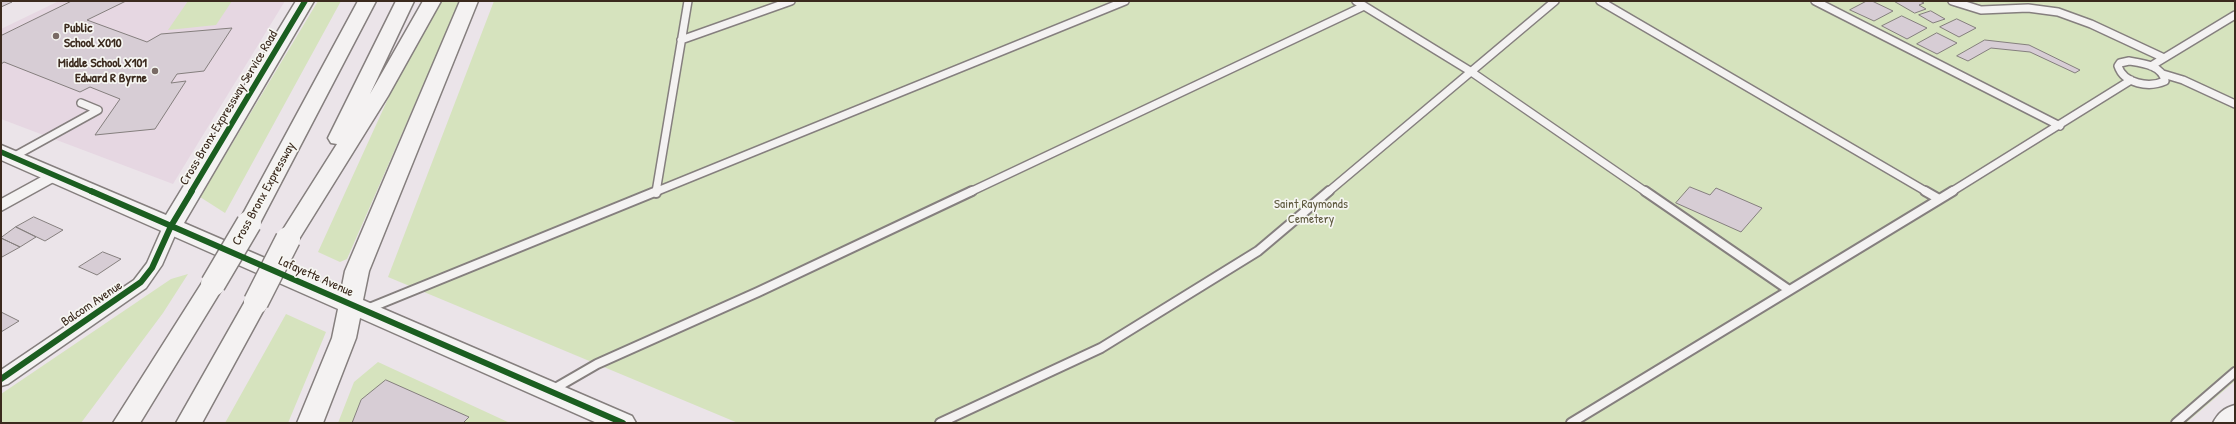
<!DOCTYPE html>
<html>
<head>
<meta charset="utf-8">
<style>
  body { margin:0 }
  #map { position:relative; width:2236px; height:424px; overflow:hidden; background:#ebe4e9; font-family:"Patrick Hand",sans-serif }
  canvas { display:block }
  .frame { position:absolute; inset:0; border:2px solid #3b2a1e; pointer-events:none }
</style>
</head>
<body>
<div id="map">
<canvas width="2236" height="424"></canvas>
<div class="frame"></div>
</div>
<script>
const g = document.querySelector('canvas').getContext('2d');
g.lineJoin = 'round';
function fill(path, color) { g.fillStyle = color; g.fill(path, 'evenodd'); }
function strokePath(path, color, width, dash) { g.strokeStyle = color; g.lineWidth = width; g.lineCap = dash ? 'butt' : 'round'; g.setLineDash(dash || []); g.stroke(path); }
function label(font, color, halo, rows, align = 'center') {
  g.font = font + ' "Patrick Hand",sans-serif'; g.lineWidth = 3.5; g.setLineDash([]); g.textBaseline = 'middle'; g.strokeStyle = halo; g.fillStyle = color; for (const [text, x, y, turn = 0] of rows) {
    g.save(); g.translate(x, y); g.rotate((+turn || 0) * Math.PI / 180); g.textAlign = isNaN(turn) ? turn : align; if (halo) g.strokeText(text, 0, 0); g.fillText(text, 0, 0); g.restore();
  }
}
const built = new Path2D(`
  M59 1H285L173 184 1 119V29Z`);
const green = new Path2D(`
  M188 1H232L216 25 168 30Z
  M318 1H341L225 213 200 197Z
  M442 1H460L347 259 340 262 318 252 397 79Z
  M494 1H2235V381L2186 423H738L388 277Z
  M188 274 163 313 81 423H1V394L171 279Z
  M286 314 326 332 288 423H225Z
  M378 362 510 423H338L354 382Z`);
const building = new Path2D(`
  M1 1H9L12 2 1 7Z
  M72 1H126L87 20 147 42 161 34 232 28 204 71 177 74 171 83 186 81 155 129 95 135 120 99 90 87 80 92 4 62 1 64V36Z
  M1867 1H1872L1893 11 1874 21 1850 10Z
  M1894 1H1920L1924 3 1919 5 1926 9 1915 13Z
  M1931 11 1945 19 1933 23 1919 15Z
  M1902 16 1927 28 1907 39 1882 26Z
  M1957 19 1976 28 1959 37 1940 27Z
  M1937 33 1957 43 1937 54 1917 44Z
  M1985 40 2029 45 2080 70 2075 73 2030 52 1991 48 1968 61 1957 56Z
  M1690 187 1710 195 1716 188 1762 208 1741 232 1676 203Z
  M34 217 63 230 45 241 16 227Z
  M16 227 36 237 20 247 1 238Z
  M1 238 20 247 2 257Z
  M103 252 121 259 97 275 79 267Z
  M1 312 19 321 1 332Z
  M386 380 469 417 463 423H352L361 400Z`);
const laneFar1 = new Path2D(`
  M1356 1 1470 71 1646 192
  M1600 1 1927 192
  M1815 1 2060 126
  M1952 1 1981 10 2028 8 2058 12 2091 24 2164 58
  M681 40 791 1
  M2129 61C2142 63 2162 65 2165 81 2149 88 2124 84 2118 66L2120 63Z
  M2151 66 2235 15
  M2163 74 2183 80 2235 104
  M13 157 98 110 81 103
  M655 192 1125 1
  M656 192 688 1
  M970 192 1364 6
  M1328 192 1555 1
  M1951 192 2131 80`);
const lane = new Path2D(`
  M1645 191 1789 290
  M1925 191 1939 199
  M656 193V191
  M367 309 657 191
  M552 390 597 364 758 292 972 191
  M940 423 1101 348 1258 251 1329 191
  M1571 423 1953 191
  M2176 423 2235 372`);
const street = new Path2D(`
  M54 170 59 171 62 175 59 179 1 211V199Z
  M171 221 177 222 179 226 162 265 146 288 8 384 1 386V370L134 280 147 263 165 222Z`);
const secondary = new Path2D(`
  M296 1H314L184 223 341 291 345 271 460 1H478L369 271 363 300 632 416 636 423H597L360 318 356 338 323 423H297L332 338 338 309 1 160V145L166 215Z
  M2235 405V423H2213C2218 413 2224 408 2235 405Z`);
const highway = new Path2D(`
  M358 1H376L260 223 257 228 249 231 241 228 238 223Z
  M396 1H414L370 94 423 1H441L388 96 296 244 288 247 280 244 277 239 337 144 331 143 328 138Z
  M213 276 221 278 225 284 140 423H113L205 278Z
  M256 293 264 296 268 302 202 423H176L248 296Z`);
const highwayBridge = new Path2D(`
  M213 284 249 223
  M256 302 288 239`);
const cyclewayFar1 = new Path2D(`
  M1 152 93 192
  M191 192 305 1`);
const cycleway = new Path2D(`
  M91 191 623 423
  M1 379 141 282 152 268 171 226 192 191`);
const markers = [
  [56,36,4,"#796b65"],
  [155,71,4,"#796b65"]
];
const poiNames = [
  ["Public",64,29],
  ["School X010",64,44],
  ["Middle School X101",147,64,"right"],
  ["Edward R Byrne",147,79,"right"]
];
const streetNames = [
  ["Cross Bronx Expressway Service Road",229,108,-59],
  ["Cross Bronx Expressway",264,194,-61],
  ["Lafayette Avenue",316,277,24],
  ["Balcom Avenue",92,304,-34]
];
const parkNames = [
  ["Saint Raymonds",1311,205],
  ["Cemetery",1311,220]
];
fill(built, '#e6d7e2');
fill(green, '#d6e3be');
fill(building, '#d7cdd5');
strokePath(building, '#857f7e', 1);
strokePath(laneFar1, '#857f7e', 10);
strokePath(lane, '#857f7e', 12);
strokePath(street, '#857f7e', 3);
strokePath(secondary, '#857f7e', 3);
strokePath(highway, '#857f7e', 3);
strokePath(laneFar1, '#f4f2f2', 7);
strokePath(lane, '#f4f2f2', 8);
fill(street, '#f4f2f2');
fill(secondary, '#f4f2f2');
fill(highway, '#f4f2f2');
strokePath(highwayBridge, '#857f7e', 27, []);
strokePath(highwayBridge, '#f4f2f2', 24);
strokePath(cyclewayFar1, '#1b5e20', 5.5);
strokePath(cycleway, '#1b5e20', 6);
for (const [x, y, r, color] of markers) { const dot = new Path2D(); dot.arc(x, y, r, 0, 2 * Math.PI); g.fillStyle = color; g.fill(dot); strokePath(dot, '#f6f6f2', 1.5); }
label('bold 13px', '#3b2a1e', '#f6f6f2', poiNames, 'left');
label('13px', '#3b2a1e', '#f6f6f2', streetNames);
label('13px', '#5d583d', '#f6f6f2', parkNames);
</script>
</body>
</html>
